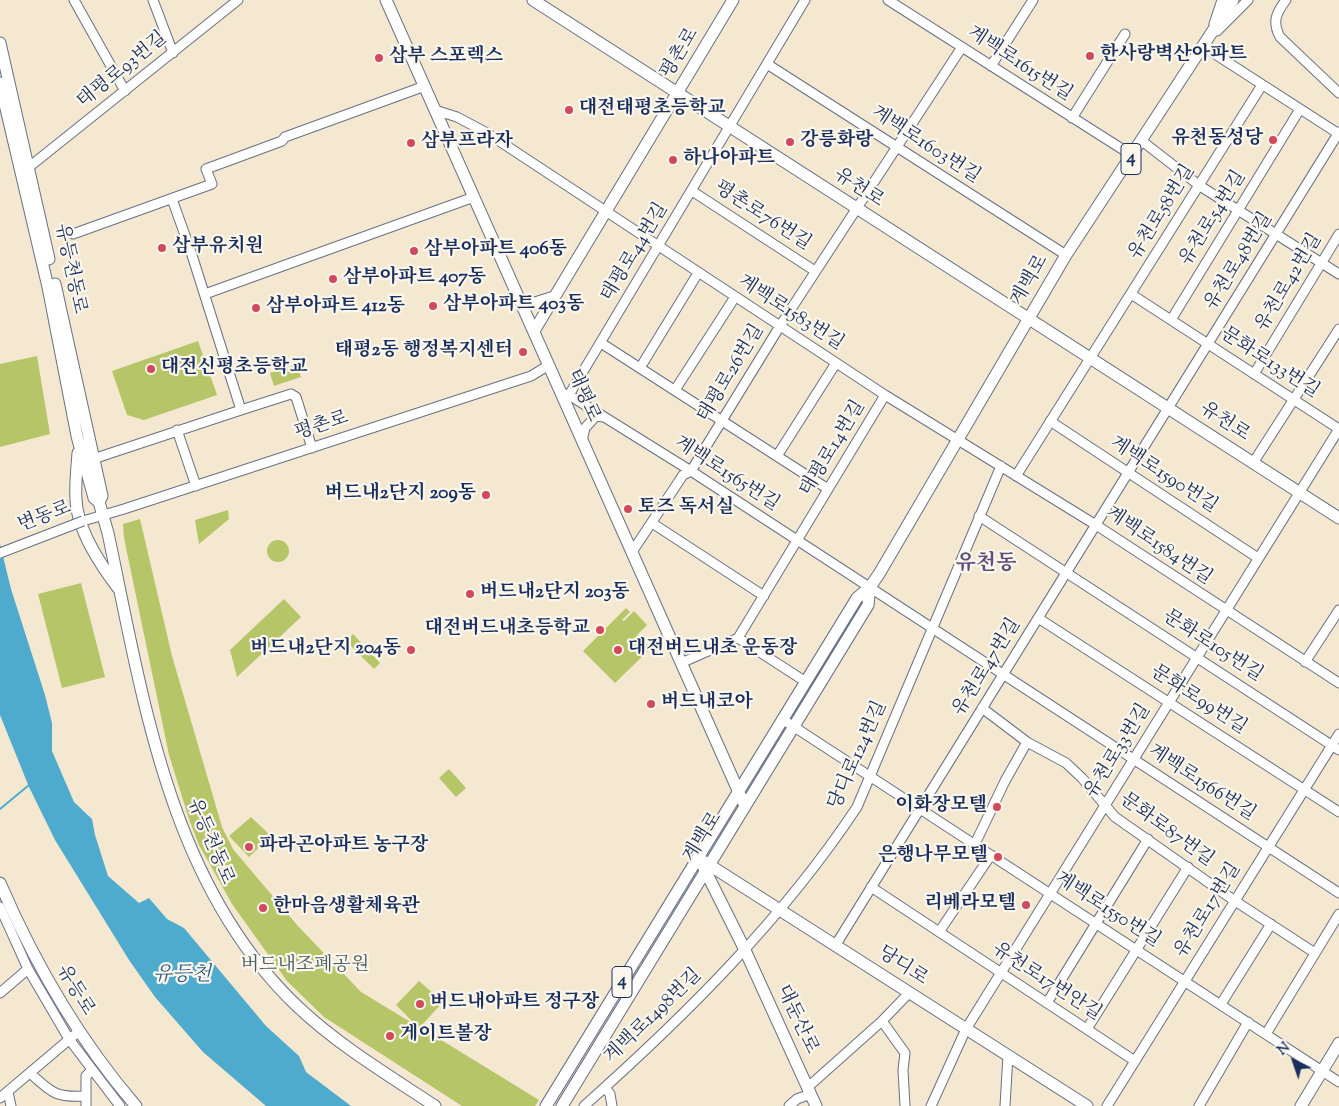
<!DOCTYPE html>
<html>
<head>
<meta charset="utf-8">
<style>
  body { margin:0 }
  #map { position:relative; width:1339px; height:1106px; overflow:hidden; background:#f5e8d0; font-family:"Sorts Mill Goudy",serif }
  canvas { display:block }
  .north { position:absolute; left:1269px; top:1036px; width:50px; height:50px; -webkit-text-stroke:4px #fbf7ec; paint-order:stroke; rotate:319deg; font-size:14px; font-weight:700; line-height:20px; text-align:center; color:#1b2f5e }
  .north::after { content:''; display:block; margin:auto; width:18px; height:22px; background:#1b2f5e; clip-path:polygon(50% 0,100% 100%,50% 72%,0 100%) }
</style>
</head>
<body>
<div id="map">
<canvas width="1339" height="1106"></canvas>
<div class="north">N</div>
</div>
<script>
const g = document.querySelector('canvas').getContext('2d');
g.lineJoin = 'round';
function fill(path, color) { g.fillStyle = color; g.fill(path, 'evenodd'); }
function strokePath(path, color, width, dash) { g.strokeStyle = color; g.lineWidth = width; g.lineCap = dash ? 'butt' : 'round'; g.setLineDash(dash || []); g.stroke(path); }
function label(font, color, halo, rows, align = 'center') {
  g.font = font + ' "Sorts Mill Goudy","Noto Serif KR",serif'; g.lineWidth = 4.5; g.setLineDash([]); g.textBaseline = 'middle'; g.strokeStyle = halo; g.fillStyle = color; for (const [text, x, y, turn = 0] of rows) {
    g.save(); g.translate(x, y); g.rotate((+turn || 0) * Math.PI / 180); g.textAlign = isNaN(turn) ? turn : align; if (halo) g.strokeText(text, 0, 0); g.fillText(text, 0, 0); g.restore();
  }
}
const green = new Path2D(`
  M198 341 217 395 144 420 127 415 112 371Z
  M37 356 50 434 0 447V364Z
  M297 365 301 377 274 386 270 373Z
  M228 510 229 519 199 544 195 520Z
  M140 519 172 656 222 827 233 849 297 925 361 992 417 1026 396 1005 419 981 443 1002 420 1027 539 1100 535 1106H462L324 1017 287 981 232 904 199 845 189 819 169 755 124 538 123 524Z
  M267 551a11 11 0 1 1 22 0a11 11 0 1 1-22 0Z
  M81 583 105 677 62 688 38 594Z
  M284 599 301 617 237 677 230 650Z
  M626 608 630 612 622 620 624 621 634 611 647 625 637 635 651 648 615 683 583 651Z
  M353 634 380 663 374 669 346 641Z
  M449 769 466 788 456 797 439 778Z
  M251 817 271 836 249 857 229 836Z`);
const water = new Path2D(`
  M0 544 11 589 45 695 52 723V751L74 802 92 819 95 835 108 876 139 903 149 898 167 919 184 928 266 1026 299 1056 306 1072 351 1106H266L203 1052 155 997 129 960 55 840 29 787 0 715Z`);
const stream = new Path2D(`
  M0 809 29 785`);
const minor = new Path2D(`
  M74 0 125 91
  M153 0 173 53
  M888 0 1133 156
  M1286 0C1276 13 1272 22 1280 37L1339 93
  M1214 24 1222 0
  M1217 31 1248 0
  M1204 47 1339 134
  M767 64 1066 255
  M991 66 1033 0
  M435 110 457 117 487 133 885 395 1096 525 1339 683
  M1072 118 1125 34
  M1142 141 1200 186 1339 274
  M29 167 238 0
  M692 191 815 271
  M172 199 191 252 241 410 291 394 296 397 312 448
  M73 234 212 184 206 169 282 141 285 137 425 86
  M205 294 474 197
  M1131 294 1339 429
  M1171 320 1300 109
  M601 343 828 489
  M640 368 698 273
  M1254 374 1339 234
  M675 390 735 297
  M561 393 569 395 691 471 1339 893
  M569 395 805 0
  M1050 421 1258 558
  M177 430 196 486
  M582 441 585 428 596 416 604 417
  M777 456 836 363
  M93 459 241 410
  M1253 463 1339 329
  M1016 476 1262 85
  M979 516 1339 750
  M83 521 124 509 531 376 549 365
  M652 523 764 596
  M632 552 683 475 691 471 780 326 962 47
  M1038 618 1339 812
  M738 638 806 682
  M1305 662 1339 610
  M681 663 738 638 885 395
  M982 708 1027 742 1066 763 1082 778 1115 817 1235 901 1315 953
  M782 719 1339 1082
  M975 844 1005 781 1027 742
  M871 887 1135 1061
  M0 907 28 969 69 1039 120 1106
  M939 932 991 855
  M835 946 1339 132
  M0 993 28 969
  M1047 1003 1148 839
  M1221 1004 1271 924
  M882 1021 905 1053 903 1070 905 1106
  M1087 1029 1188 867
  M1266 1034 1339 914
  M30 1073C51 1092 55 1098 85 1096
  M808 1087 882 1021 909 993
  M605 1088 610 1094 612 1106
  M8 1092 11 1106
  M0 1098 78 1032
  M86 1106V1076L92 1070
  M584 1106C684 1017 783 919 857 807L1001 466
  M789 1106 797 1099 811 1094
  M931 1106 966 1029 1339 429
  M1005 1106 1008 1055
  M1107 1106 1339 734
  M1199 1106 1248 1022`);
const major = new Path2D(`
  M386 0 745 806
  M533 0 1339 518
  M0 43 49 259
  M0 83 48 287 77 436 94 498 99 502 108 533C143 698 169 884 297 1006 338 1045 388 1075 435 1106
  M55 284 102 496 99 502
  M520 301 535 303 554 297
  M534 331 733 0
  M78 453C77 468 75 483 76 499 77 530 100 564 118 588
  M703 861 1087 1106
  M703 866 744 948 816 1106
  M0 883C35 964 78 1039 136 1106
  M546 1106 857 598 870 587 879 574 1066 255 1233 0
  M562 1106 868 605 870 587
  M1301 1106 1339 1043`);
const minorBridge = new Path2D(`
  M0 553 83 521`);
const markers = [
  [1090,56,5,"#d1495b"],
  [379,58,5,"#d1495b"],
  [569,110,5,"#d1495b"],
  [1273,140,5,"#d1495b"],
  [790,142,5,"#d1495b"],
  [411,143,5,"#d1495b"],
  [673,160,5,"#d1495b"],
  [162,248,5,"#d1495b"],
  [414,251,5,"#d1495b"],
  [333,279,5,"#d1495b"],
  [433,306,5,"#d1495b"],
  [256,308,5,"#d1495b"],
  [523,352,5,"#d1495b"],
  [151,369,5,"#d1495b"],
  [486,495,5,"#d1495b"],
  [628,509,5,"#d1495b"],
  [470,594,5,"#d1495b"],
  [600,630,5,"#d1495b"],
  [411,650,5,"#d1495b"],
  [618,650,5,"#d1495b"],
  [651,704,5,"#d1495b"],
  [997,807,5,"#d1495b"],
  [249,847,5,"#d1495b"],
  [998,857,5,"#d1495b"],
  [1026,905,5,"#d1495b"],
  [263,908,5,"#d1495b"],
  [420,1004,5,"#d1495b"],
  [390,1036,5,"#d1495b"]
];
const shields = [
  [1131,159,20],
  [622,982,20]
];
const shieldNames = [
  ["4",1131,159],
  ["4",622,982]
];
const streetNames = [
  ["평촌로",681,54,-59],
  ["계백로1615번길",1019,65,33],
  ["태평로93번길",123,71,-39],
  ["계백로1603번길",925,146,33],
  ["유천로",858,189,33],
  ["유천로58번길",1163,213,-58],
  ["평촌로76번길",762,217,33],
  ["유천로54번길",1214,219,-58],
  ["태평로44번길",636,253,-59],
  ["유천로48번길",1240,262,-58],
  ["유등천동로",69,269,78],
  ["계백로",1031,281,-60],
  ["유천로42번길",1290,283,-59],
  ["계백로1583번길",790,314,33],
  ["문화로133번길",1269,364,33],
  ["태평로26번길",732,374,-59],
  ["태평로",582,396,66],
  ["유천로",1224,423,33],
  ["평촌로",322,427,-18],
  ["태평로14번길",834,449,-59],
  ["계백로1565번길",726,475,33],
  ["계백로1590번길",1163,476,33],
  ["변동로",45,518,-21],
  ["계백로1584번길",1158,547,34],
  ["문화로105번길",1212,647,33],
  ["유천로47번길",988,668,-58],
  ["문화로99번길",1198,701,33],
  ["유천로33번길",1119,752,-58],
  ["당디로124번길",859,756,-66],
  ["계백로1566번길",1201,784,33],
  ["문화로87번길",1166,831,36],
  ["계백로",704,838,-58],
  ["유등천동로",209,842,67],
  ["계백로1550번길",1107,911,33],
  ["유천로17번길",1209,911,-58],
  ["당디로",902,967,33],
  ["유천로17번안길",1046,983,33],
  ["유등로",74,991,59],
  ["계백로1498번길",654,1017,-44],
  ["대둔산로",796,1020,65]
];
const poiNames = [
  ["한사랑벽산아파트",1100,56],
  ["삼부 스포렉스",389,58],
  ["대전태평초등학교",579,110],
  ["유천동성당",1263,140,"right"],
  ["강릉화랑",800,142],
  ["삼부프라자",421,143],
  ["하나아파트",683,160],
  ["삼부유치원",172,248],
  ["삼부아파트 406동",424,251],
  ["삼부아파트 407동",343,279],
  ["삼부아파트 403동",443,306],
  ["삼부아파트 412동",266,308],
  ["태평2동 행정복지센터",513,352,"right"],
  ["대전신평초등학교",161,369],
  ["버드내2단지 209동",476,495,"right"],
  ["토즈 독서실",638,509],
  ["버드내2단지 203동",480,594],
  ["대전버드내초등학교",590,630,"right"],
  ["버드내2단지 204동",401,650,"right"],
  ["대전버드내초 운동장",628,650],
  ["버드내코아",661,704],
  ["이화장모텔",987,807,"right"],
  ["파라곤아파트 농구장",259,847],
  ["은행나무모텔",988,857,"right"],
  ["리베라모텔",1016,905,"right"],
  ["한마음생활체육관",273,908],
  ["버드내아파트 정구장",430,1004],
  ["게이트볼장",400,1036]
];
const parkNames = [
  ["버드내조폐공원",305,967]
];
const waterNames = [
  ["유등천",182,977]
];
const quarterNames = [
  ["유천동",986,565]
];
fill(green, '#b5c568');
fill(water, '#4fabcd');
strokePath(stream, '#4fabcd', 2);
strokePath(minor, '#677086', 11);
strokePath(major, '#677086', 13);
strokePath(minor, '#fff', 9);
strokePath(major, '#fff', 11);
strokePath(minorBridge, '#677086', 11, []);
strokePath(minorBridge, '#fff', 9);
for (const [x, y, r, color] of markers) { const dot = new Path2D(); dot.arc(x, y, r, 0, 2 * Math.PI); g.fillStyle = color; g.fill(dot); strokePath(dot, '#fbf7ec', 2); }
for (const [x, y, w] of shields) { const box = new Path2D(); box.roundRect(x - w / 2, y - 15.5, w, 31, 4); g.fillStyle = '#fbf7ec'; g.fill(box); strokePath(box, '#1b2f5e', 1); }
label('bold 18px', '#1b2f5e', null, shieldNames);
label('19px', '#1b2f5e', '#fbf7ec', streetNames);
label('bold 19px', '#1b2f5e', '#fbf7ec', poiNames, 'left');
label('19px', '#495c61', '#fbf7ec', parkNames);
label('italic 20px', '#2d5a85', '#fbf7ec', waterNames);
label('bold 21px', '#5c4e7c', '#fbf7ec', quarterNames);
</script>
</body>
</html>
